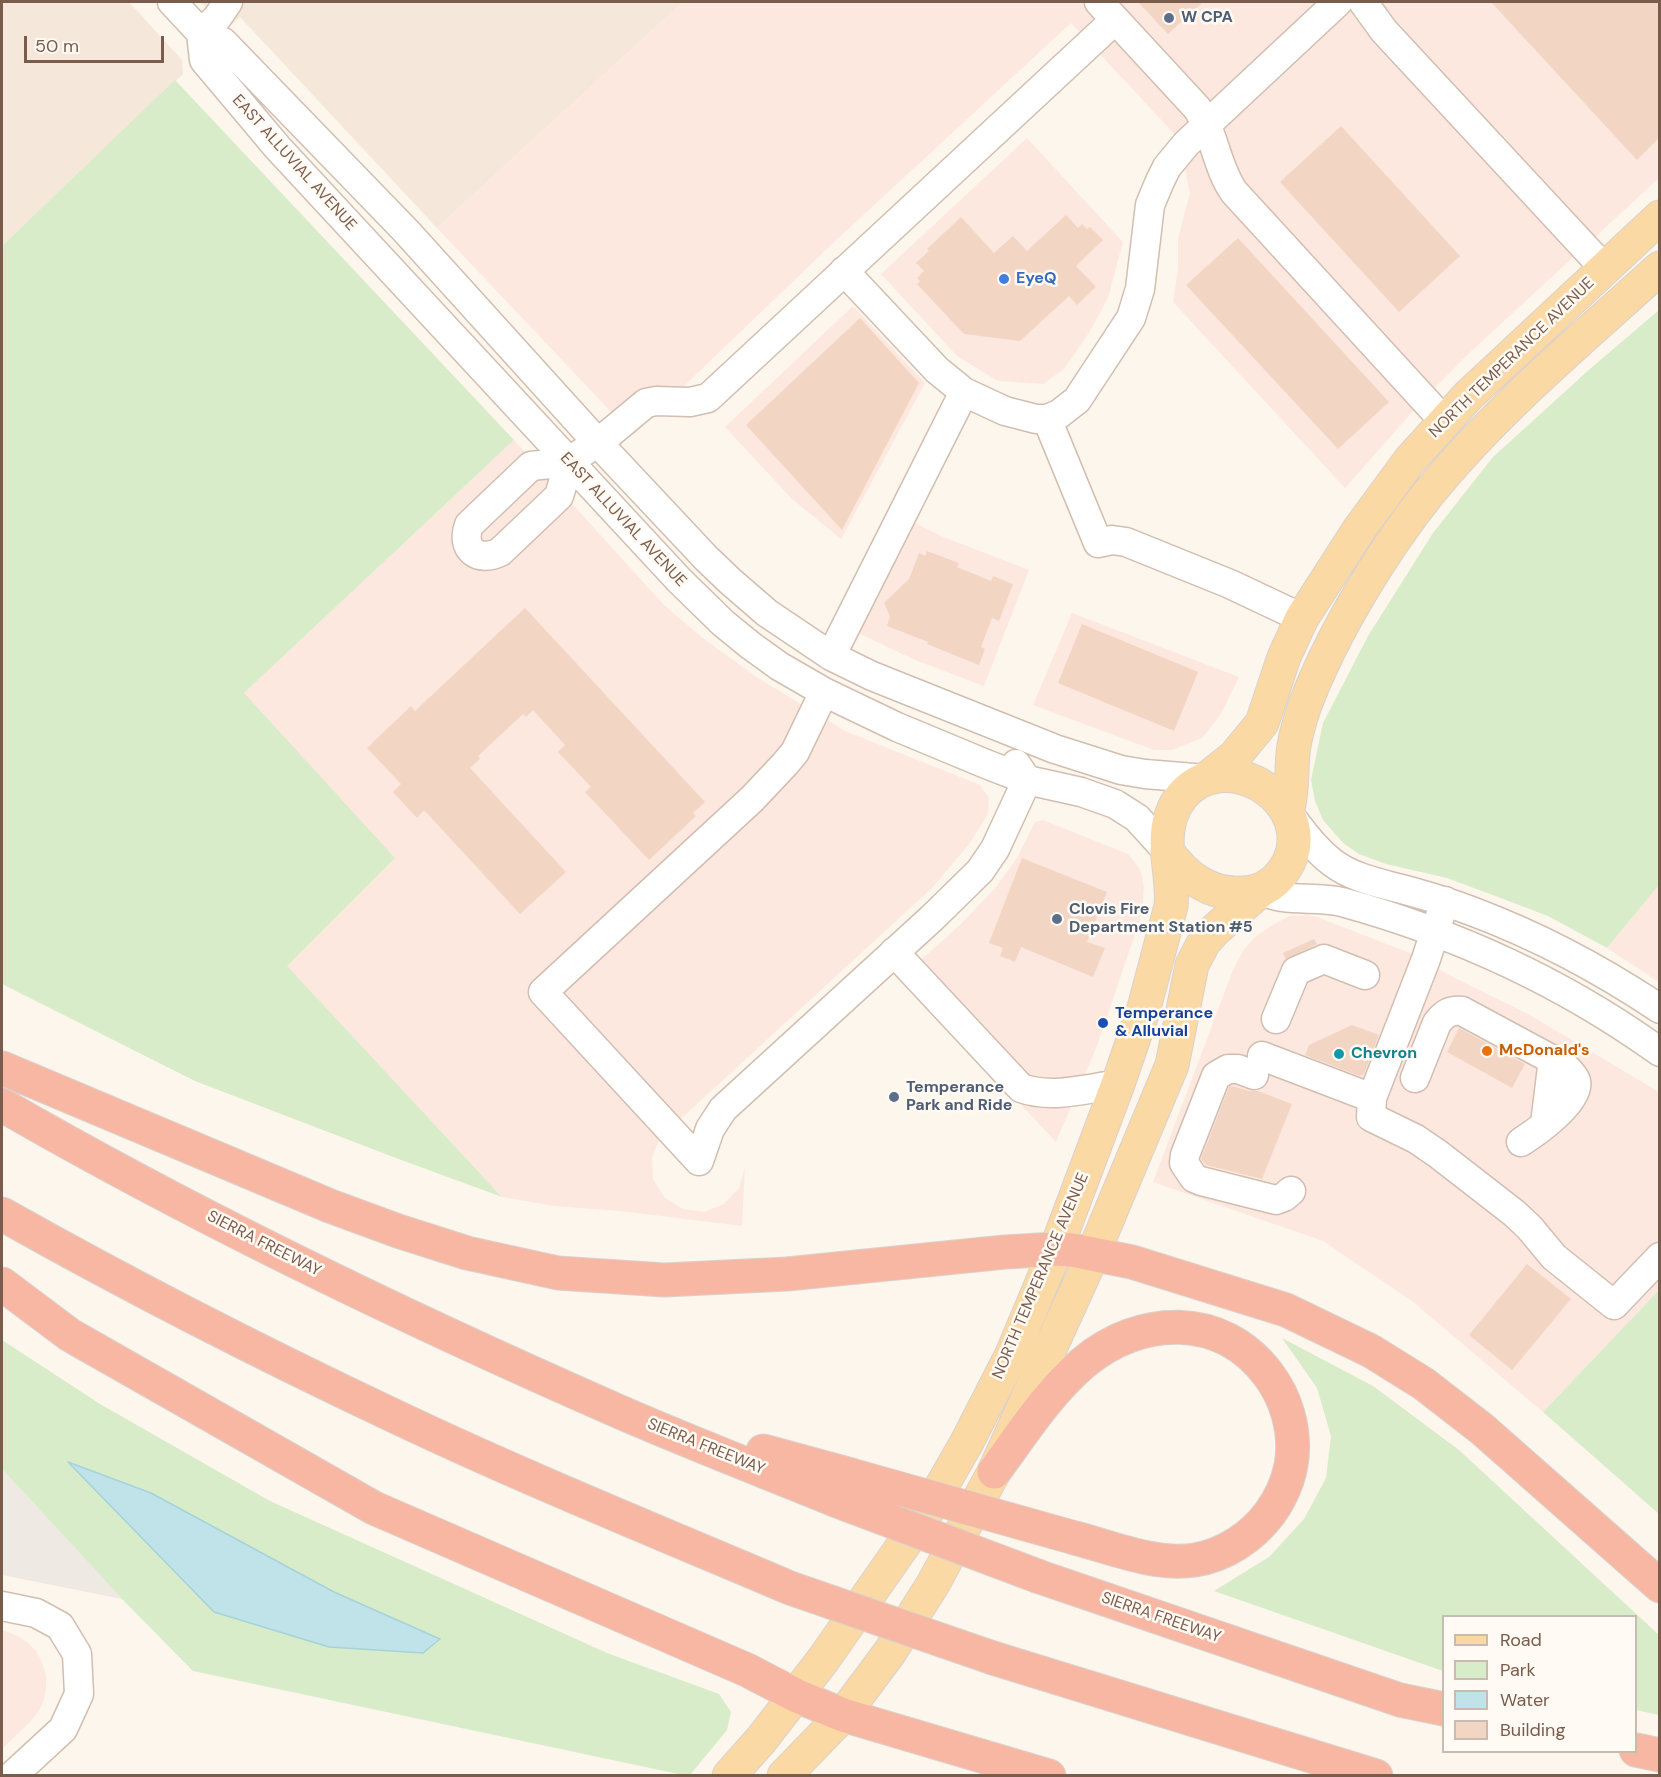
<!DOCTYPE html>
<html>
<head>
<meta charset="utf-8">
<style>
  body { margin:0 }
  #map { position:relative; width:1661px; height:1777px; overflow:hidden; background:#fdf6ec; font-family:"DM Sans",sans-serif }
  canvas { display:block }
  .frame { position:absolute; inset:0; border:3px solid #7a5c4d; pointer-events:none }
  .legend { position:absolute; left:1442px; top:1615px; width:195px; height:138px; box-sizing:border-box; background:#fffaf3; border:2px solid #cabbb1; margin:0; padding:8px 10px; list-style:none; font-size:18px; color:#7a5c4d }
  .legend li { display:flex; align-items:center; gap:12px; height:30px }
  .legend b { width:30px; border:2px solid #cabbb1 }
  .scale { position:absolute; left:24px; top:36px; width:140px; height:27px; box-sizing:border-box; border:3px solid #7a5c4d; border-top:0; padding-left:8px; font-size:18px; line-height:21px; white-space:nowrap; color:#7a5c4d; -webkit-text-stroke:4px #fffaf3; paint-order:stroke }
</style>
</head>
<body>
<div id="map">
<canvas width="1661" height="1777"></canvas>
<div class="frame"></div>
<ul class="legend">
<li><b style="height:8px;background:#fbd9a5"></b>Road</li>
<li><b style="height:16px;background:#d8ecc9"></b>Park</li>
<li><b style="height:16px;background:#bfe3e8"></b>Water</li>
<li><b style="height:16px;background:#f3d5c3"></b>Building</li>
</ul>
<div class="scale">50 m</div>
</div>
<script>
const g = document.querySelector('canvas').getContext('2d');
g.lineJoin = 'round';
function fill(path, color) { g.fillStyle = color; g.fill(path, 'evenodd'); }
function strokePath(path, color, width, dash) { g.strokeStyle = color; g.lineWidth = width; g.lineCap = dash ? 'butt' : 'round'; g.setLineDash(dash || []); g.stroke(path); }
function label(font, color, halo, rows, align = 'center') {
  g.font = font + ' "DM Sans",sans-serif'; g.lineWidth = 5; g.setLineDash([]); g.textBaseline = 'middle'; g.strokeStyle = halo; g.fillStyle = color; for (const [text, x, y, turn = 0] of rows) {
    g.save(); g.translate(x, y); g.rotate((+turn || 0) * Math.PI / 180); g.textAlign = isNaN(turn) ? turn : align; if (halo) g.strokeText(text, 0, 0); g.fillText(text, 0, 0); g.restore();
  }
}
const residential = new Path2D(`
  M2 2H129L182 60 183 74 2 246Z
  M200 2H683L437 228 240 17 227 29Z`);
const commercial = new Path2D(`
  M683 2H1659V178L1464 358 1421 402 1345 488 1173 302 1178 269V238L1190 193 1179 139 1071 23 832 244 633 435 437 228Z
  M1027 138 1123 242 1108 298 1089 333 1064 369 1043 384 998 381 957 356 881 274Z
  M853 306 925 383 841 539 792 499 725 427Z
  M514 440 665 606 704 639 758 678 845 731 980 785 989 798 988 814 970 843 932 888 660 1138 652 1158 653 1179 665 1198 683 1209 704 1212 724 1204 739 1188 745 1168 742 1226 620 1211 554 1206 502 1197 286 966 244 693Z
  M911 521 941 536 1029 570 984 686 915 660 856 632Z
  M1072 613 1239 677 1221 714 1202 738 1172 750H1154L1033 705Z
  M1043 820 1128 854 1140 869 1144 886 1142 914 1097 1046 1056 1142 901 978 962 923 996 887 1017 858 1035 822Z
  M1659 885V982L1607 948Z
  M1306 915 1317 917 1415 955 1449 975 1528 1014 1659 1092V1290L1543 1412 1412 1301 1323 1241 1153 1182 1233 970 1243 951 1254 938 1271 926 1289 916Z
  M2 1630 16 1635 27 1642 36 1651 42 1662 46 1675V1688L44 1700 39 1711 30 1722 2 1749Z`);
const industrial = new Path2D(`
  M2 1469 122 1599 2 1575Z`);
const green = new Path2D(`
  M175 80 514 440 244 693 395 858 287 966 502 1197 396 1158 195 1081 2 984V246Z
  M1659 310V885L1607 948 1548 916 1506 900 1447 878 1386 864 1359 854 1343 843 1323 820 1315 801 1311 780 1323 723 1368 636 1433 533 1493 457 1591 368Z
  M1659 1290V1514L1543 1412Z
  M1282 1338 1373 1386 1459 1450 1659 1635V1715L1636 1710V1616H1444L1443 1671 1214 1591 1269 1557 1304 1519 1326 1478 1331 1436 1317 1388Z
  M2 1340 100 1404 270 1501 607 1653 719 1694 731 1712 727 1730 690 1775H683L193 1671 122 1599 2 1469Z`);
const water = new Path2D(`
  M68 1462 151 1493 334 1592 440 1639 423 1653 329 1647 214 1612Z`);
const building = new Path2D(`
  M1138 2H1203L1168 34Z
  M1491 2H1659V138L1637 160Z
  M1341 126 1460 256 1399 312 1280 182Z
  M1066 215 1078 228 1082 224 1087 229 1090 227 1103 240 1076 266 1096 287 1077 305 1069 296 1020 341 964 334 917 284 920 281 917 278 924 271 916 263 929 251 927 249 961 217 994 253 1013 236 1027 251Z
  M1238 238 1389 402 1338 449 1186 285Z
  M860 318 919 383 842 530 746 425Z
  M927 551 959 563 957 567 991 581 993 576 1013 584 999 621 992 618 981 647 985 649 979 665 927 644 928 642 887 626 890 616 884 603 909 579 919 553 925 556Z
  M525 608 705 802 693 813 696 816 649 860 585 792 591 787 558 752 565 745 533 710 526 717 523 714 478 756 480 759 470 768 566 872 520 914 424 810 417 818 393 792 401 784 367 748 411 706 415 711Z
  M1082 624 1198 672 1174 731 1058 683Z
  M1022 858 1107 892 1087 942 1105 948 1093 977 1021 947 1015 962 1000 956 1003 948 989 943Z
  M1314 939 1317 944 1286 959 1283 953Z
  M1352 1025 1379 1035 1364 1074 1360 1076 1305 1055 1309 1045Z
  M1459 1028 1525 1064 1512 1088 1447 1052Z
  M1232 1086 1249 1091H1258L1292 1104 1262 1179 1206 1165 1201 1159 1229 1087Z
  M1527 1264 1571 1299 1512 1370 1469 1335Z`);
const minor = new Path2D(`
  M172 2 201 33 223 42 406 231 597 442 706 558 730 581 767 613 831 656 872 676 1055 749 1121 770 1145 774 1206 779
  M1099 2 1197 108C1215 134 1216 166 1234 192L1444 421
  M1363 2 1384 31 1604 268
  M201 33 204 60 278 148 679 580 723 623 750 645 779 666 824 692 897 727 986 764 1027 780 1081 792 1115 804 1137 818 1167 851
  M201 33 217 18 228 2
  M844 271 937 370 964 392 1005 411 1036 419H1047L1059 414 1077 400 1131 318 1140 289 1150 205 1160 181 1167 167 1186 144 1338 2
  M1047 419 1098 543 1112 540 1126 542 1230 584 1302 618
  M569 462 559 496 500 552C478 563 460 549 469 525L531 466 569 462 610 433 646 403 656 401 690 402 708 398 1115 20
  M831 656 964 392
  M824 692 795 752 785 764 752 799 543 992 699 1161 710 1129 723 1109 932 918 980 871 995 849 1027 780 1016 764
  M1287 812C1302 830 1314 849 1333 863 1354 879 1384 884 1409 891 1431 897 1453 904 1474 912 1540 937 1602 970 1660 1009
  M1260 891C1267 893 1275 896 1282 897 1302 900 1322 897 1342 902 1455 933 1564 983 1660 1052
  M1445 901 1426 959 1372 1098 1371 1117 1416 1139 1438 1154 1514 1213 1529 1227 1554 1257 1614 1305 1660 1257
  M894 952 1021 1088C1051 1099 1087 1089 1118 1084
  M1276 1019 1296 971 1324 959 1365 975
  M1262 1056 1372 1098
  M1254 1075 1238 1069H1228L1216 1076 1185 1155 1184 1163 1194 1178 1201 1181 1276 1200 1284 1197 1291 1191
  M1415 1078 1437 1023C1445 1013 1450 1010 1462 1011L1564 1066C1568 1070 1574 1075 1576 1081 1581 1101 1535 1133 1521 1142
  M1545 1124 1553 1059
  M2 1606 36 1613 60 1626 77 1654 79 1694 63 1729 12 1776`);
const major = new Path2D(`
  M1206 779 1234 757 1262 723 1284 657 1302 618 1360 528 1410 460 1468 396 1660 217
  M1287 812C1293 794 1291 773 1293 754 1294 738 1300 720 1305 705 1332 634 1381 553 1428 494 1496 410 1581 340 1660 268
  M729 1776 761 1740 823 1660 928 1510 967 1442 1012 1354 1056 1249 1118 1084 1144 1008 1171 906C1174 876 1161 846 1171 816 1176 801 1186 789 1199 782 1252 755 1320 818 1284 870 1274 885 1260 893 1242 893 1209 895 1186 877 1167 851
  M784 1776 843 1715 890 1652 933 1584 994 1472 1093 1254 1172 1065 1192 965 1204 942 1216 929 1260 891`);
const highway = new Path2D(`
  M2 1068 330 1206 398 1231 467 1253 558 1273 664 1280 787 1274 1005 1252 1056 1249 1072 1250 1132 1262 1286 1310 1371 1351 1424 1384 1482 1429 1660 1586
  M2 1105C201 1220 410 1320 620 1412 691 1443 764 1471 835 1500
  M2 1214C128 1285 257 1351 388 1413 520 1476 656 1531 790 1588
  M2 1284 70 1335 374 1508 747 1670 797 1696 843 1715 1049 1776
  M763 1451 851 1475
  M994 1472C1022 1434 1047 1394 1083 1363 1140 1315 1221 1312 1268 1374 1277 1386 1284 1400 1288 1414 1298 1450 1292 1482 1270 1513 1252 1537 1225 1555 1195 1560 1155 1566 1113 1548 1075 1538
  M1040 1577 1400 1700 1444 1709
  M993 1658 1376 1776
  M1636 1750 1660 1755`);
const highwayBridge = new Path2D(`
  M851 1475 1075 1538
  M835 1500 1040 1577
  M790 1588 993 1658`);
const markers = [
  [1169,18,6,"#5c6f8a"],
  [1004,279,6,"#3f7fe0"],
  [1057,919,6,"#5c6f8a"],
  [1103,1023,6,"#1a4fb4"],
  [1487,1051,6,"#e8710a"],
  [1339,1054,6,"#0f9aa8"],
  [894,1097,6,"#5c6f8a"]
];
const serviceNames = [
  ["W CPA",1181,18],
  ["Clovis Fire",1069,910],
  ["Department Station #5",1069,928],
  ["Temperance",906,1088],
  ["Park and Ride",906,1106]
];
const streetNames = [
  ["EAST ALLUVIAL AVENUE",294,163,48],
  ["NORTH TEMPERANCE AVENUE",1512,358,-44],
  ["EAST ALLUVIAL AVENUE",623,520,47],
  ["SIERRA FREEWAY",264,1244,27],
  ["NORTH TEMPERANCE AVENUE",1041,1276,-67],
  ["SIERRA FREEWAY",706,1447,22],
  ["SIERRA FREEWAY",1161,1618,19]
];
const shopNames = [
  ["EyeQ",1016,279]
];
const transitNames = [
  ["Temperance",1115,1014],
  ["& Alluvial",1115,1032]
];
const foodNames = [
  ["McDonald's",1499,1051]
];
const cultureNames = [
  ["Chevron",1351,1054]
];
fill(residential, '#f5e8da');
fill(commercial, '#fde8e0');
fill(industrial, '#efe9e4');
fill(green, '#d8ecc9');
fill(water, '#bfe3e8');
strokePath(water, '#a5d3da', 1.5);
fill(building, '#f3d5c3');
strokePath(minor, '#d1beb0', 31);
strokePath(major, '#dad1cd', 35);
strokePath(highway, '#dad1cd', 35);
strokePath(minor, '#fff', 28);
strokePath(major, '#fbd9a5', 33);
strokePath(highway, '#f7b7a3', 33);
strokePath(highwayBridge, '#dad1cd', 35, []);
strokePath(highwayBridge, '#f7b7a3', 33);
for (const [x, y, r, color] of markers) { const dot = new Path2D(); dot.arc(x, y, r, 0, 2 * Math.PI); g.fillStyle = color; g.fill(dot); strokePath(dot, '#fffaf3', 2); }
label('bold 16px', '#4e5e75', '#fffaf3', serviceNames, 'left');
label('16px', '#7a5c4d', '#fffaf3', streetNames);
label('bold 16px', '#366cbe', '#fffaf3', shopNames, 'left');
label('bold 16px', '#164399', '#fffaf3', transitNames, 'left');
label('bold 16px', '#c56008', '#fffaf3', foodNames, 'left');
label('bold 16px', '#0d838f', '#fffaf3', cultureNames, 'left');
</script>
</body>
</html>
